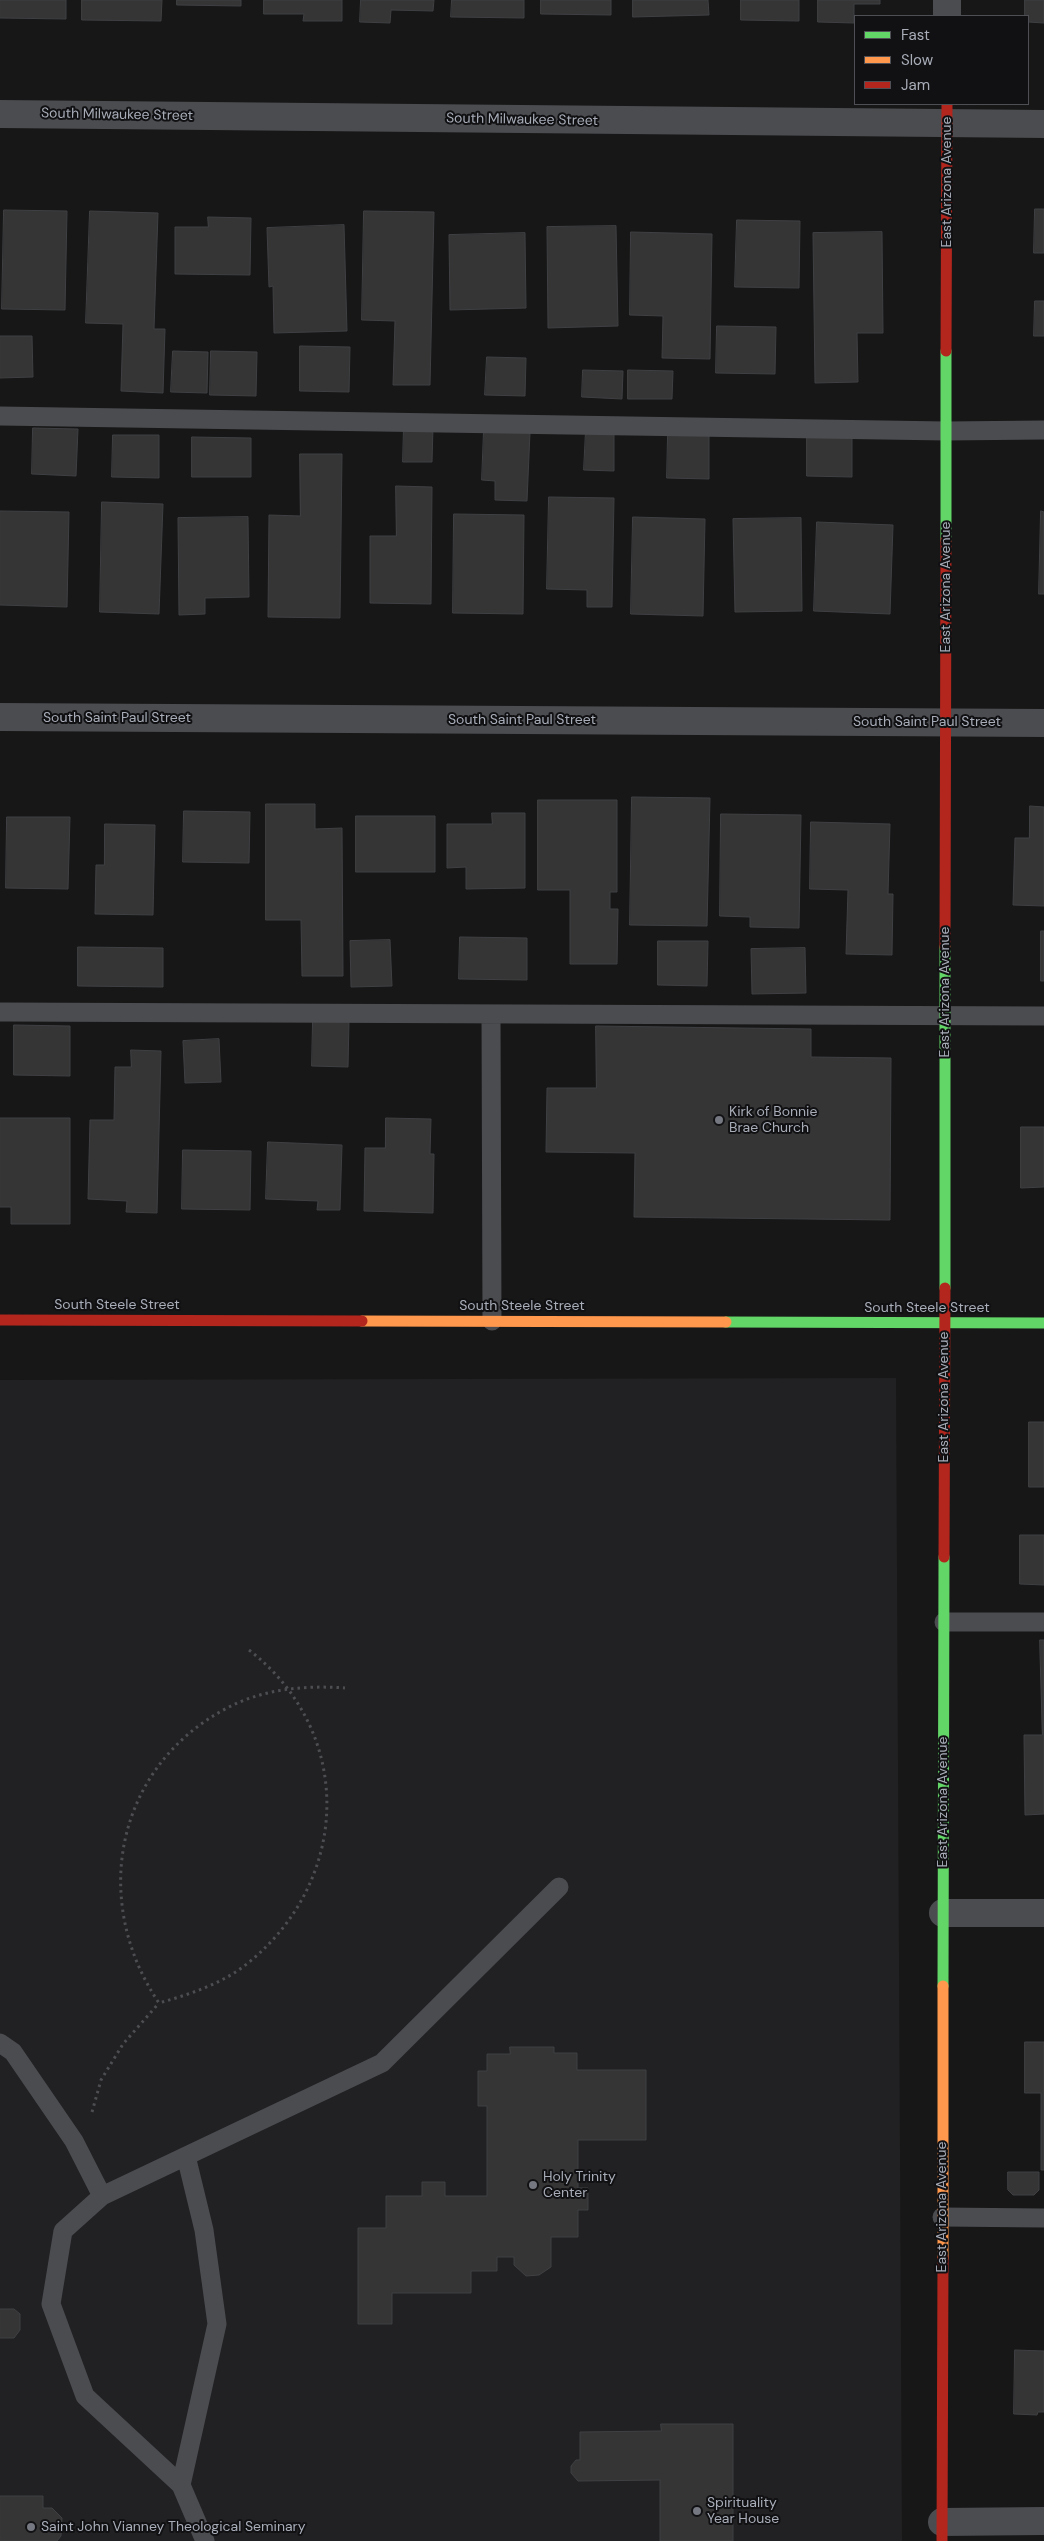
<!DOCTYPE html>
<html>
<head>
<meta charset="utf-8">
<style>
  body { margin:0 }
  #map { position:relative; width:1044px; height:2541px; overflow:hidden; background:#171717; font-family:"DM Sans",sans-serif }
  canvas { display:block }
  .legend { position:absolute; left:854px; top:15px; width:175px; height:90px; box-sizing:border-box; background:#111113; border:1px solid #4d4f55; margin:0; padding:6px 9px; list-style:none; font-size:15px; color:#a8adb8 }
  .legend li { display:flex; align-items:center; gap:10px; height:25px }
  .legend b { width:25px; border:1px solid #4d4f55 }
</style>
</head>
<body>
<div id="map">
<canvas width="1044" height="2541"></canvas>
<ul class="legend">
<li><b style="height:6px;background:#63d668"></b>Fast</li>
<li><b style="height:6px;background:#ff974d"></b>Slow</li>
<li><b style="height:6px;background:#b3261e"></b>Jam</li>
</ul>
</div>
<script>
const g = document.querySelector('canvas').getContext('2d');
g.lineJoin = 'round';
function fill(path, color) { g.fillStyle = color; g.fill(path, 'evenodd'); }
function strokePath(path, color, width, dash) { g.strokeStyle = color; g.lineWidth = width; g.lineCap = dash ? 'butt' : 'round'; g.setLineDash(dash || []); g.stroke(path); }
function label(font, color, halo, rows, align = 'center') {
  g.font = font + ' "DM Sans",sans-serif'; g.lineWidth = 4; g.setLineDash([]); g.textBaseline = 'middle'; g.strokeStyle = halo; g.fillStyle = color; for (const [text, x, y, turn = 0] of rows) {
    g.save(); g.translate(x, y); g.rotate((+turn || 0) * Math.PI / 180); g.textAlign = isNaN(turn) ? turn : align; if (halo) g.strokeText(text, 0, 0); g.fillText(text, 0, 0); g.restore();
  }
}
const built = new Path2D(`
  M896 1378 902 2541H0V1380Z`);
const building = new Path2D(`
  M0 0H66V19L0 18Z
  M82 0H162L161 21 82 20Z
  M177 0H241V6L177 5Z
  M264 0H342V21H303L304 14H264Z
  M361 0H434L433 11 391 10 390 23 360 22Z
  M452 0H524V18L451 17Z
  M541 0H611V15L541 14Z
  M633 0H708L709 15 633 17Z
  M741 0H799V21L741 20Z
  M818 0H880V4H854V23L818 22Z
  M1025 0H1044V23L1028 22V16H1025Z
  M1035 209H1044V253H1034Z
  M4 210 67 211 65 310 2 309Z
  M90 211 158 213 154 329H165L163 393 121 391 123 324 86 323Z
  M364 211 434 212 430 385H393L395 321 362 320Z
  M208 217 251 218 250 275 175 274V227H208Z
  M737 220 800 221 799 288 735 287Z
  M344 225 347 331 274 333 273 286 269 287 267 228Z
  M616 226 618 326 548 328 547 227Z
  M631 232 712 234 710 359 662 358 663 316 630 315Z
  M882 232 883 333H857L858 382 815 383 813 233Z
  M525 233 526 308 450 310 449 235Z
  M1035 301H1044V336H1034Z
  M717 326 776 327 775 374 716 373Z
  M0 336H32L33 377 0 378Z
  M300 346 350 347 349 392 300 391Z
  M173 351 208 352 207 393 171 392Z
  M211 351 257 352 256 396 210 395Z
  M487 357 526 358 525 396 485 395Z
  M583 370 623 371 622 399 582 397Z
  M628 370 673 371 672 399H628Z
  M404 426 433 427 432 462H403Z
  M33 428 78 429 76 476 32 474Z
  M484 430 530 432 527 501 495 500V481L482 480Z
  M586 430 614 431V471L584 470Z
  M113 435H159V478L112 477Z
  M668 435H709V479L667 478Z
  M807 436H852V477L807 476Z
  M192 437 251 438V477H192Z
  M300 454H342L340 618 268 617 269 515 300 516Z
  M396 486 432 487 431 604 370 603V536H396Z
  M549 497 614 498 612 607H587V590L547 589Z
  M102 502 163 504 159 614 100 612Z
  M0 511 69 512 67 607 0 605Z
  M1041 511 1044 512V594H1039Z
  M454 514 524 515 523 614 453 613Z
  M248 517 249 597 205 598V614L179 615 178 518Z
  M633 517 705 519 703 616 631 614Z
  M801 518 802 611 735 612 733 519Z
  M817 522 893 525 890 614 814 611Z
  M632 797 710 798 707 926 630 925Z
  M538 800H617V892H610V909H618L617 964H570V890H538Z
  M266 804H315V829L342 828 343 976H302L301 920H266Z
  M1030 806 1044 807V906L1013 905 1015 838H1029Z
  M184 811 250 812 249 863 183 862Z
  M492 813H525V888L466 889V867L447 868V824H492Z
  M721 814 801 815 799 928 750 927V917L720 916Z
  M356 816H435V872H356Z
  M7 817H70L68 889 6 888Z
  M811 822 890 824 888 894H893L892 955 846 954 848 890 810 889Z
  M105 824 155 825 153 915 95 914 96 865H104Z
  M1041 931H1044V981H1041Z
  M460 937 527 938V980L459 979Z
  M390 940 392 986 351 987 350 941Z
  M658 941H708L707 986 658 985Z
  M78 947 163 948V987L78 986Z
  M805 948 806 993 752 994 751 949Z
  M313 1020 349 1021 348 1067 312 1066Z
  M14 1025 70 1026V1076L14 1075Z
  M596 1026 811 1029V1057L891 1058 890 1220 634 1217 635 1153 546 1152 547 1088H596Z
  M219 1039 221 1082 185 1083 183 1041Z
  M131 1050 161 1051 157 1213 126 1212 127 1201 88 1199 90 1120H114L115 1067H131Z
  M0 1118H70V1224H11V1207H0Z
  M386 1118 431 1119 430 1154H434L433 1213 364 1211 365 1148H385Z
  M1021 1127H1044V1187L1021 1188Z
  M268 1142 342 1145 340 1210H317L318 1201 266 1199Z
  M183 1150 251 1151 250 1210 182 1209Z
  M1029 1422H1044V1487H1029Z
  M1020 1535H1044V1585L1020 1584Z
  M1040 1640H1044V1814L1025 1815 1024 1735H1042Z
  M1025 2042H1044V2170H1041V2093H1025Z
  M510 2047H554V2053H577V2070H646V2140H578V2188H588V2210H578V2237H551V2267L539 2275 526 2276 514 2265V2257H497V2271H471V2293H392V2324H358V2228H386V2196H422V2182H445V2196H487V2106H478V2071H487V2054H510Z
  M1008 2172H1039V2190L1034 2195H1013L1008 2190Z
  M0 2309H14L20 2314V2330L14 2338H0Z
  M1015 2350 1044 2351V2412H1038L1037 2415 1014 2414Z
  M661 2424H733V2541H660V2480L578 2481 571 2473V2466L576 2460H580V2432L661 2431Z
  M0 2496H43V2508H52L62 2518 61 2536 57 2541H0Z`);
const path = new Path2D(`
  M249 1650C355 1732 351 1880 248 1963 222 1984 190 1994 159 2003 90 1901 115 1767 227 1708 263 1689 305 1685 345 1688
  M92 2112 101 2080 123 2044 159 2003`);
const lane = new Path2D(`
  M0 416 946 431 1044 430
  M0 1012 1044 1016
  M491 1014 492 1321
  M944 1622H1044
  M0 2043 13 2052 74 2141 102 2196 382 2063 559 1887
  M102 2196 63 2231 51 2304 85 2396 181 2485 217 2324 204 2230 186 2156
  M942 2217 1044 2218
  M181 2485 205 2541`);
const street = new Path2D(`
  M947 16V0
  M0 114 1044 124
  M0 717 1044 723
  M943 1913H1044
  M942 2522 1044 2521`);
const fast = new Path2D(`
  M946 540V351
  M945 1288V947
  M726 1322 1044 1323
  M943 1986 944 1557`);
const slow = new Path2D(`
  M362 1321 726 1322
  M943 2258V1986`);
const jam = new Path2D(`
  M946 351 947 104
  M945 947 946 540
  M0 1320 362 1321
  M944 1557 945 1288
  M942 2541 943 2258`);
const markers = [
  [719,1120,5,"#757880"],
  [533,2185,5,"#757880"],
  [697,2511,5,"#757880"],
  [31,2527,5,"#757880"]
];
const streetNames = [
  ["South Milwaukee Street",117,115,1],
  ["South Milwaukee Street",522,120,1],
  ["East Arizona Avenue",947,182,-90],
  ["East Arizona Avenue",946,587,-90],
  ["South Saint Paul Street",117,718],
  ["South Saint Paul Street",522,720],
  ["South Saint Paul Street",927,722],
  ["East Arizona Avenue",945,992,-90],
  ["South Steele Street",117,1305],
  ["South Steele Street",522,1306],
  ["South Steele Street",927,1308],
  ["East Arizona Avenue",944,1397,-90],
  ["East Arizona Avenue",943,1802,-90],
  ["East Arizona Avenue",942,2207,-90]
];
const poiNames = [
  ["Kirk of Bonnie",729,1112],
  ["Brae Church",729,1128],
  ["Holy Trinity",543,2177],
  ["Center",543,2193],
  ["Spirituality",707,2503],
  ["Year House",707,2519],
  ["Saint John Vianney Theological Seminary",41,2527]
];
fill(built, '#212123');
fill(building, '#353536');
strokePath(building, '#3f4043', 1);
strokePath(path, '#4d4e52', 3, [2.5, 4]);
strokePath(lane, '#4b4c50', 19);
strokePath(street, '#4b4c50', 28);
strokePath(fast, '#63d668', 11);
strokePath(slow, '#ff974d', 11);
strokePath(jam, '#b3261e', 11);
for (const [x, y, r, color] of markers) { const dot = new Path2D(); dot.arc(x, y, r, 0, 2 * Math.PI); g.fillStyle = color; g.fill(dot); strokePath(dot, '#111113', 2); }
label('14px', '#a8adb8', '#111113', streetNames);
label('14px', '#a8adb8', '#111113', poiNames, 'left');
</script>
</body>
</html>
